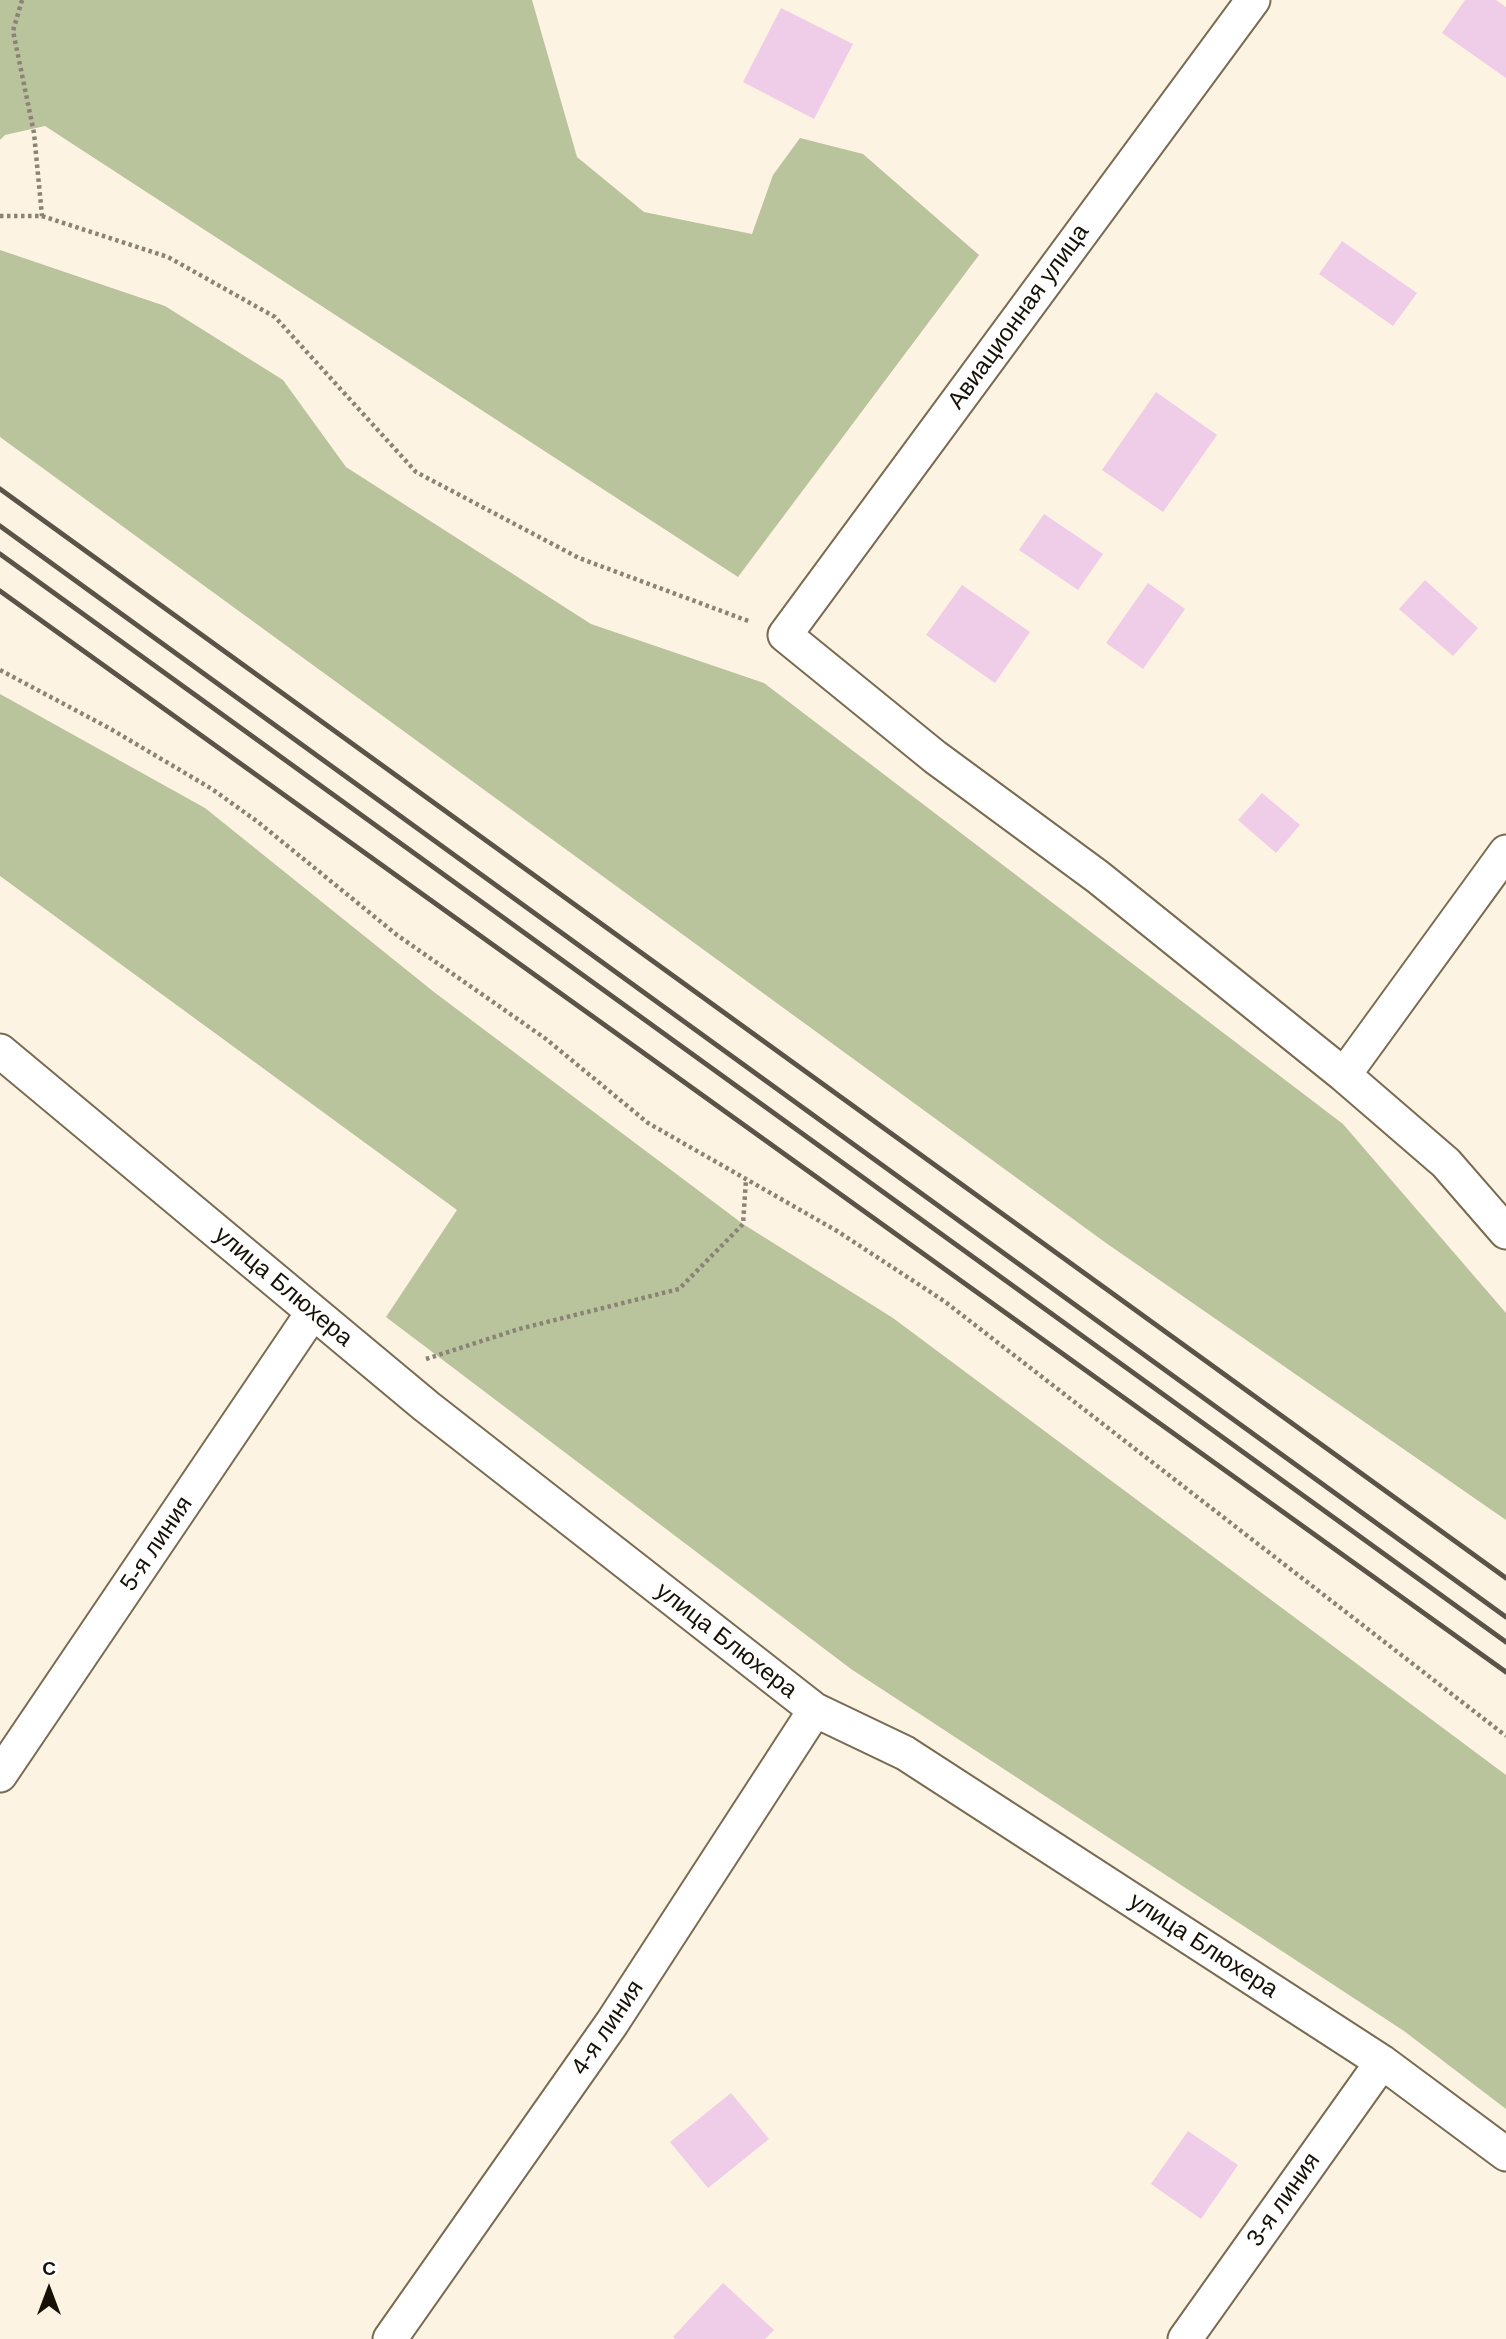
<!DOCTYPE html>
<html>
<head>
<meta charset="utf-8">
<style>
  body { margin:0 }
  #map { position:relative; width:1506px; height:2339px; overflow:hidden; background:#fdf3e2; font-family:Helvetica,sans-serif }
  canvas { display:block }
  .north { position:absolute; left:14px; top:2255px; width:70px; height:70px; -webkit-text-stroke:5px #fff; paint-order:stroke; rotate:0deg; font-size:19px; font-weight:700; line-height:28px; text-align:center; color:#161107 }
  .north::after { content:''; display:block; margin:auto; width:24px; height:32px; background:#161107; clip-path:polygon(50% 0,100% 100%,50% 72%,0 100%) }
</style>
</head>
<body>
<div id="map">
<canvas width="1506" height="2339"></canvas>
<div class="north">С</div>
</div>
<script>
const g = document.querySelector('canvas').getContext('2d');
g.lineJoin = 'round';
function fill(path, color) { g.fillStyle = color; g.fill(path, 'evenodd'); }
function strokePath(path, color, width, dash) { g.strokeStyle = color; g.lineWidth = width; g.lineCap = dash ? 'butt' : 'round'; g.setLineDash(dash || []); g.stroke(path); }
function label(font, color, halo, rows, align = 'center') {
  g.font = font + ' Helvetica,sans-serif'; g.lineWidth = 5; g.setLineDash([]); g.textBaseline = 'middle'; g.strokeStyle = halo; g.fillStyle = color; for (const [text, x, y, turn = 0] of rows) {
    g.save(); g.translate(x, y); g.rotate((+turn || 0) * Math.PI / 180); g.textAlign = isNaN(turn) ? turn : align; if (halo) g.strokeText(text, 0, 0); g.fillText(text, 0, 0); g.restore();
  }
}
const forest = new Path2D(`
  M0 0H532L577 157 644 212 752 234 773 175 800 138 863 154 979 255 738 577 45 126 5 135 0 140Z
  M0 250 165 306 283 380 346 467 591 624 764 683 1343 1124 1506 1313V1520L1106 1243 0 437Z
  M0 694 205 808 434 992 743 1224 893 1318 1506 1775V2109L1404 2031 851 1669 386 1317 457 1210 0 876Z`);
const building = new Path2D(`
  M1465 0H1496L1506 7V78L1442 33Z
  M781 8 853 44 814 119 743 82Z
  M1342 241 1417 293 1393 326 1319 274Z
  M1156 392 1217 435 1163 512 1102 470Z
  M1044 514 1103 554 1078 590 1019 550Z
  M1425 580 1478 628 1453 656 1399 609Z
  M1148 583 1185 609 1143 669 1106 643Z
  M962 585 1030 632 995 683 926 635Z
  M1262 793 1300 825 1276 853 1238 820Z
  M731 2093 769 2139 708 2188 670 2142Z
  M1188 2131 1238 2165 1201 2219 1151 2184Z
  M723 2283 774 2330 765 2339H675L673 2337Z`);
const path = new Path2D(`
  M22 0 13 31 34 133 42 216
  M0 216H42L168 257 275 317 416 472 579 558 751 622
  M0 670 109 728 212 789 258 822 397 935 546 1039 648 1123 837 1231 944 1301 1506 1736
  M426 1359 519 1329 679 1289 743 1224 746 1179`);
const minor = new Path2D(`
  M1253 0 785 635 935 757 1098 877 1344 1075 1446 1163 1506 1232
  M0 1051 426 1406 815 1710 905 1753 1382 2062 1506 2154
  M1344 1075 1506 852
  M0 1775 313 1312
  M390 2339 612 2023 815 1710
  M1185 2339 1382 2062`);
const rail = new Path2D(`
  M0 489 1506 1578
  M0 526 1506 1617
  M0 554 1506 1642
  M0 591 1506 1672`);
const streetNames = [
  ["Авиационная улица",1019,317,-54],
  ["улица Блюхера",283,1287,40],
  ["5-я линия",157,1544,-56],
  ["улица Блюхера",726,1641,38],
  ["улица Блюхера",1203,1946,33],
  ["4-я линия",608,2028,-56],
  ["3-я линия",1284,2200,-55]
];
fill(forest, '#b9c49d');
fill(building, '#efcce8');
strokePath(minor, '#796b51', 37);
strokePath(path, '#8b8476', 4.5, [3.5, 3.5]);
strokePath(minor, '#fff', 33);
strokePath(rail, '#5a5448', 5);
label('24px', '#161107', '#fff', streetNames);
</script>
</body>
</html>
